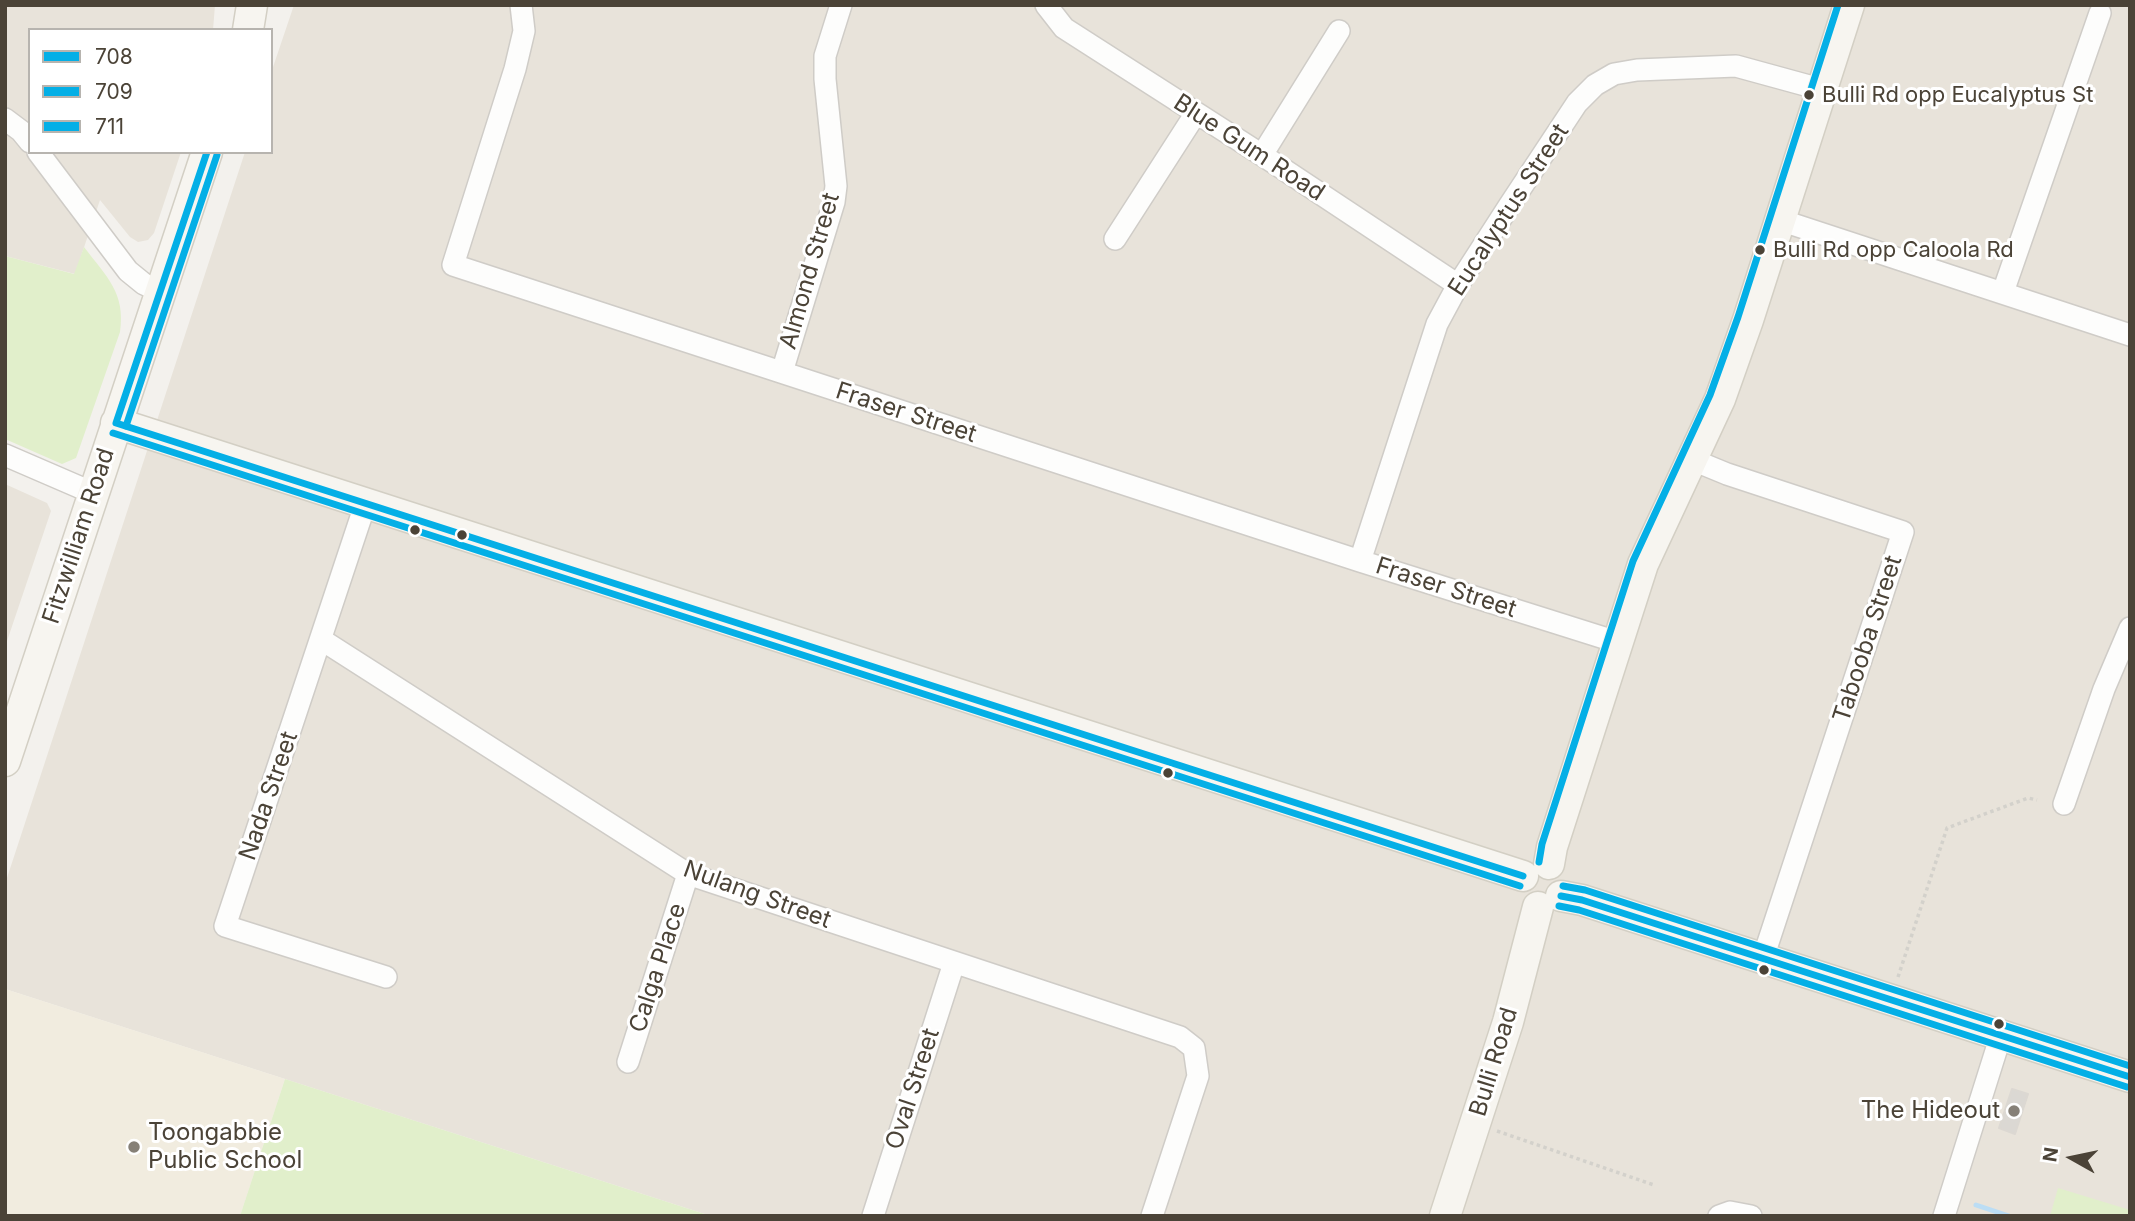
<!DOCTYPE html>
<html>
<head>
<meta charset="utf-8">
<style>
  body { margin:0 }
  #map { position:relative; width:2135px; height:1221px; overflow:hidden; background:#f3f1ed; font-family:Inter,sans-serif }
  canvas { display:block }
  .frame { position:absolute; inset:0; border:7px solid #4b4337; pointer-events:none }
  .legend { position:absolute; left:28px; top:28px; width:245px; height:126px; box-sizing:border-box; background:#fff; border:2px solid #b7b4af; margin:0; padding:9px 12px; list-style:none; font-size:21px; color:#4b4337 }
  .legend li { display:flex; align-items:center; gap:14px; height:35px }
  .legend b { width:35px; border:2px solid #b7b4af }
  .north { position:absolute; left:2037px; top:1123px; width:70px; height:70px; -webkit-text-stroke:5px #fff; paint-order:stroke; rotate:279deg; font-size:19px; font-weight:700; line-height:28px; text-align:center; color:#4b4337 }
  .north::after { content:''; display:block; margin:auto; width:24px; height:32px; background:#4b4337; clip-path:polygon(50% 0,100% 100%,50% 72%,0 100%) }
</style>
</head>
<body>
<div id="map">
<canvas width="2135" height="1221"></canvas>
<div class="frame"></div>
<ul class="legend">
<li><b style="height:9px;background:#04afe6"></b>708</li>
<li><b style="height:9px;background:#04afe6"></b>709</li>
<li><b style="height:9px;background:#04afe6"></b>711</li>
</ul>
<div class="north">N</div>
</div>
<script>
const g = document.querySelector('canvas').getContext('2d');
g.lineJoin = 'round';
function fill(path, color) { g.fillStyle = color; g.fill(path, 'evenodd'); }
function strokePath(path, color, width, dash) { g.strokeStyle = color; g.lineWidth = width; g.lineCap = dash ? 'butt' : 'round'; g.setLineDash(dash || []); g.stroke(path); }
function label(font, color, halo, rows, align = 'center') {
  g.font = font + ' Inter,sans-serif'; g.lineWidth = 6; g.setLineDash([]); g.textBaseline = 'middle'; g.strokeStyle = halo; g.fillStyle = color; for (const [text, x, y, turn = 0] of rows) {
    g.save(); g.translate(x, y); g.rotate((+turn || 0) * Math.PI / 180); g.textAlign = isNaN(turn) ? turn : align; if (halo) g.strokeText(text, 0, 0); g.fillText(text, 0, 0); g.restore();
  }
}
const residential = new Path2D(`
  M5 5H215L213 30H30V152H181L154 233 148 240 138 242 130 237 100 200 75 274 5 256Z
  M294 5H2130V1216H711L5 989V884L245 152H271V73Z
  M5 484 47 503 51 511 5 647Z`);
const education = new Path2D(`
  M5 989 285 1079 240 1216H5Z`);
const green = new Path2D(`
  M84 247C106 276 126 293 120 332L76 458 62 464 5 439V256L74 274Z
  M285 1079 711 1216H240Z
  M2058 1188 2130 1210V1216H2050Z`);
const stream = new Path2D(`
  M1976 1205 2009 1216`);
const building = new Path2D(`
  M2012 1089 2028 1094 2015 1134 1999 1128Z`);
const path = new Path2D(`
  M1898 977 1947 828 2028 798 2037 800
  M1497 1131 1654 1185`);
const street = new Path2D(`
  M521 5 524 31 515 69 453 265 1360 561 1617 642
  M1046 5 1064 28 1262 155 1458 285
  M5 119 21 131 30 142
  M38 152 128 271 144 284 159 291
  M1262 155 1339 31
  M1780 220 2130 335
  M1115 239 1196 113
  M2003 292 2100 13
  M782 372 834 202 836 186 825 79V56L841 5
  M5 455 93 493
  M1693 460 1727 474 1903 532 1763 958
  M365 505 225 926 386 977
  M1360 561 1437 324 1458 285 1509 206 1577 103 1595 85 1614 74 1637 70 1736 66 1820 89
  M322 640 688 874 1180 1037 1194 1048 1198 1076 1152 1216
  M2064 804 2104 689 2130 628
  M628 1062 688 874
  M873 1216 954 963
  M1719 1216 1730 1212 1751 1216
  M1944 1216 2001 1035`);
const secondary = new Path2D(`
  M248 30 252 5
  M116 423 1523 876
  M5 761 207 152
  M1549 864 1552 847 1643 564 1720 399 1748 320 1849 5
  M1561 896 1582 900 2130 1077
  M1445 1216 1508 1022 1538 907`);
const bus1 = new Path2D(`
  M116 423 1523 876
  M116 423 207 152
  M1561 896 1582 900 2130 1077`);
const bus2 = new Path2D(`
  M126 426 217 155
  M113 433 1520 886
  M1559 906 1579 910 2127 1087`);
const bus3 = new Path2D(`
  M1539 862 1542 844 1633 561 1710 395 1738 317 1838 5
  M1563 886 1585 890 2130 1066`);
const markers = [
  [1809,95,6,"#4b4337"],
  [1760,250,6,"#4b4337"],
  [415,530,6,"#4b4337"],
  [462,535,6,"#4b4337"],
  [1168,773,6,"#4b4337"],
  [1764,970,6,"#4b4337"],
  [1999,1024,6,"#4b4337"],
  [2014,1111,7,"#868077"],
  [134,1147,7,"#868077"]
];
const busNames = [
  ["Bulli Rd opp Eucalyptus St",1822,95],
  ["Bulli Rd opp Caloola Rd",1773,250]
];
const streetNames = [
  ["Blue Gum Road",1249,148,33],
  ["Eucalyptus Street",1509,210,-57],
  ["Almond Street",810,271,-74],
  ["Fraser Street",906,413,18],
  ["Fitzwilliam Road",79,536,-72],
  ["Fraser Street",1446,588,18],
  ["Tabooba Street",1868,639,-72],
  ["Nada Street",269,796,-71],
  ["Nulang Street",757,895,20],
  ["Calga Place",658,968,-72],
  ["Bulli Road",1494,1062,-73],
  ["Oval Street",913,1089,-72]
];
const poiNames = [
  ["The Hideout",2000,1111],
  ["Toongabbie",148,1133,"left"],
  ["Public School",148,1161,"left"]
];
fill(residential, '#e8e3da');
fill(education, '#f1ecdf');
fill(green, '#e1efcb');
strokePath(stream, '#bbddf4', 5);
fill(building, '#dbd8d3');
strokePath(building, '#dcd8d2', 2);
strokePath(street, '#cfccc7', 24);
strokePath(secondary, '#d3cfc4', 33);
strokePath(path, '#d3d1cb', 3.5, [3.5, 3.5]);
strokePath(street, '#fdfdfc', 21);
strokePath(secondary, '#f7f5f0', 30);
strokePath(bus1, '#04afe6', 7);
strokePath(bus2, '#04afe6', 7);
strokePath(bus3, '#04afe6', 7);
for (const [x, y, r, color] of markers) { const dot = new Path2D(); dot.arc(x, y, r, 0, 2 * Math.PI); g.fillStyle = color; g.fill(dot); strokePath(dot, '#fff', 2.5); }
label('22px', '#4b4337', '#fff', busNames, 'left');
label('24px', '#4b4337', '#fff', streetNames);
label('24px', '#4b4337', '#fff', poiNames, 'right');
</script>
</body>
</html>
